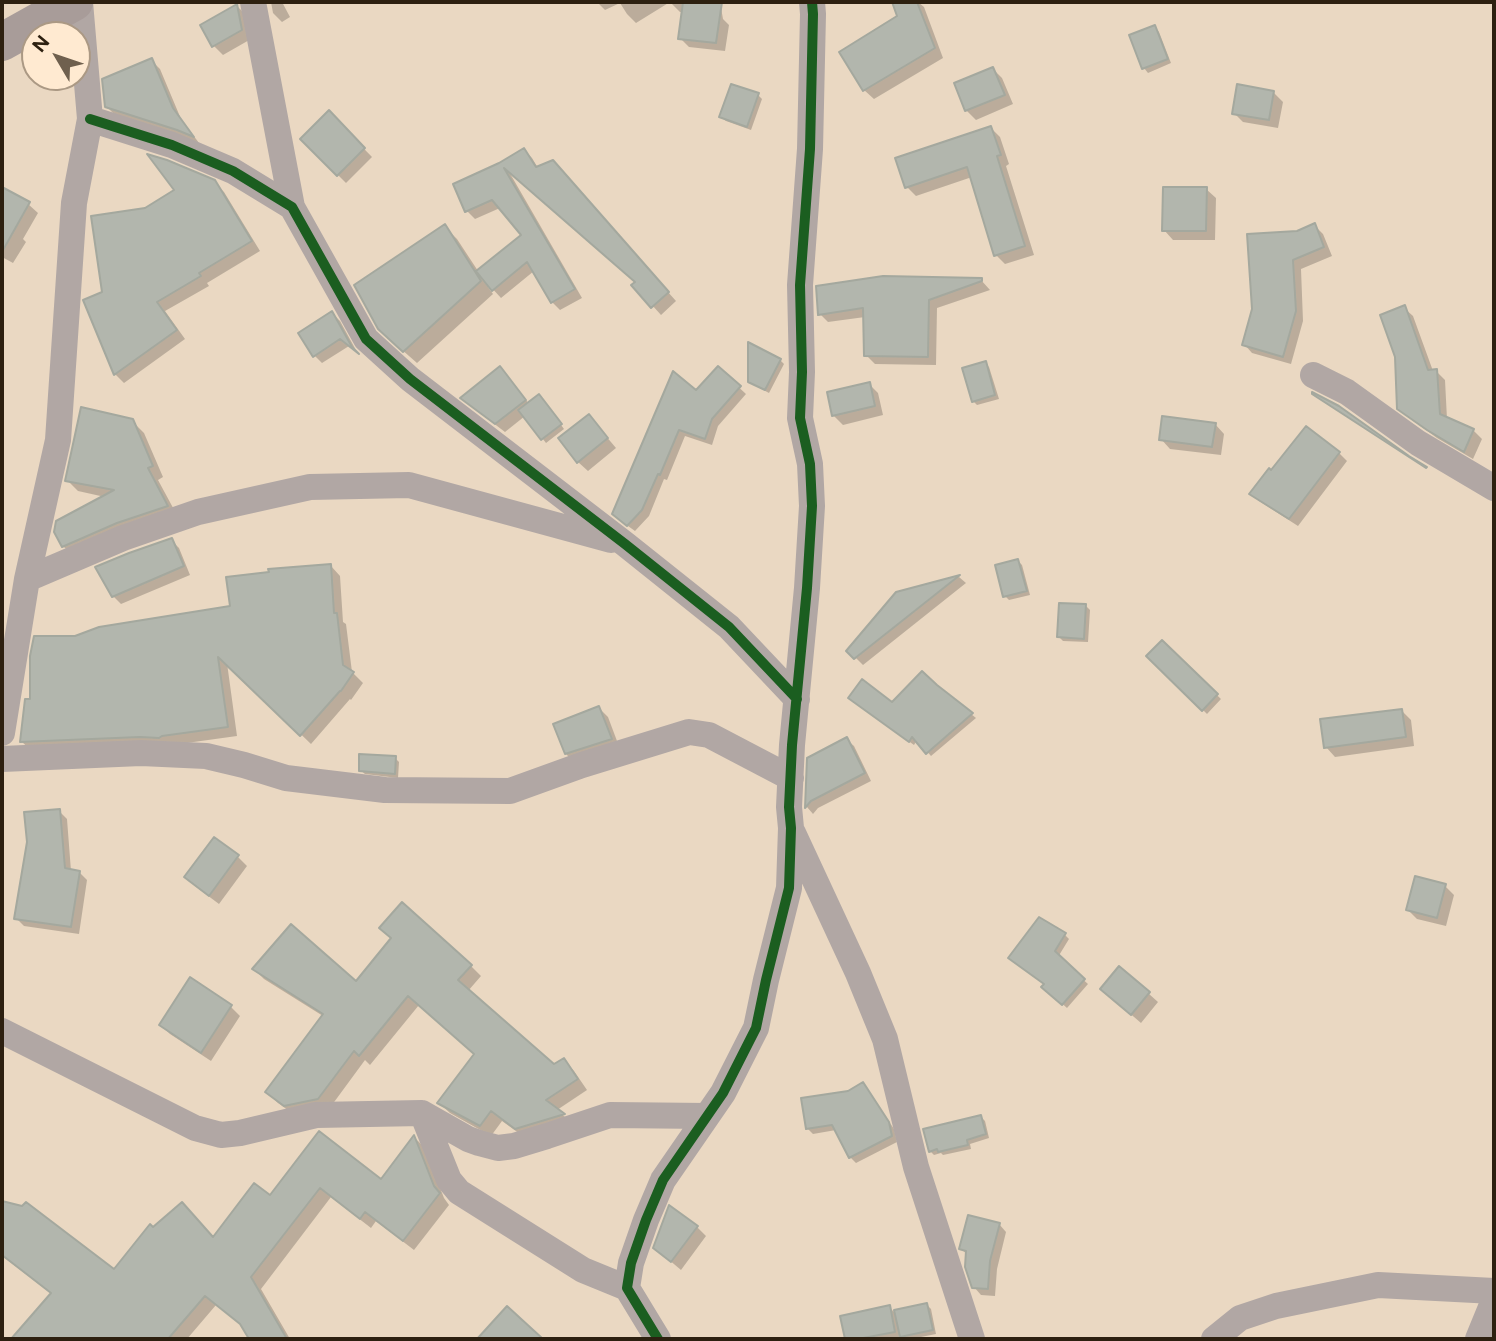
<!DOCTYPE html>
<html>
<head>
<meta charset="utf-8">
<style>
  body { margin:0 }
  #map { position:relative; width:1496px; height:1341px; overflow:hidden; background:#ead8c2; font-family:Figtree,sans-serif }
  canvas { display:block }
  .frame { position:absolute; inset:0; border:4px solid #2d2010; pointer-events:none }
  .north { position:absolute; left:21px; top:21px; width:70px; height:70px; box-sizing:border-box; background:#ffead1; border:2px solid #ab9984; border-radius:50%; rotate:309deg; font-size:19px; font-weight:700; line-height:28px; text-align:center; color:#2d2010 }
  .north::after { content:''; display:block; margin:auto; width:24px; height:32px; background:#6f604e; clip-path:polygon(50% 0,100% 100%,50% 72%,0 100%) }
</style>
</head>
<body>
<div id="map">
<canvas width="1496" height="1341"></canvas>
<div class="frame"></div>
<div class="north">N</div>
</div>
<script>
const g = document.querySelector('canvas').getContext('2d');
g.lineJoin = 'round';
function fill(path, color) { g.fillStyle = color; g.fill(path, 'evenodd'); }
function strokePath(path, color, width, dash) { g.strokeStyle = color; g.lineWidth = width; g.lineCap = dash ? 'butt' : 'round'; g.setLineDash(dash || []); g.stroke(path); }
const shadow = new Path2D(`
  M271 2H282L290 17 282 22 273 13Z
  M597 2H670L636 23 627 14 620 3 605 10Z
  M670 2H720L723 19 729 25 725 51 689 47 680 38 683 12H680Z
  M905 2H918L924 7 943 58 874 99 864 90 899 17 895 6Z
  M237 6 246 15 251 39 223 55 214 46Z
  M1155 27 1159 32 1171 63 1148 73 1144 68 1131 36Z
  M151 60 160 69 181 119 199 143 116 116 106 106Z
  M993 69 1002 78 1013 104 976 120 966 110Z
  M1274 93 1283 102 1278 128 1243 122 1234 113Z
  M758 95 762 99 751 130 726 121 721 117Z
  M329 113 372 157 346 183 302 139Z
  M991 128 1000 137 1009 164 1006 166 1034 255 1005 264 996 255 972 177 916 196 907 187Z
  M524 150 532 158 538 168 560 171 676 301 661 315 634 285 637 282 508 170 582 298 560 310 552 302 534 271 501 298 490 286 488 287 493 294 417 363 393 342 444 226 457 239 478 271 523 235 500 208 475 219 467 211 500 165Z
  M214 182 224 192 260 251 207 283 209 286 165 311 185 339 124 383 115 374 104 293 145 210 177 191Z
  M2 189 28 204 38 213 23 239 26 242 13 263 2 257Z
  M1206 189 1216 198 1215 240H1173L1164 230Z
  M1314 225 1323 234 1332 256 1301 269 1303 321 1291 364 1252 353 1244 344 1298 233Z
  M981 280 990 290 937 308 936 365 875 364 866 355 865 317 828 322 820 314Z
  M1404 308 1413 316 1433 371H1436L1445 380 1447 419 1473 430 1482 439 1473 459 1437 438 1408 417 1399 408Z
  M332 313 340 321 357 352 349 346 322 363 315 356Z
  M780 360 784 364 769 393 754 385 750 381Z
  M985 363 989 367 999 399 977 405 973 401Z
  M718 368 746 394 718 426 712 445 685 436 667 480 664 479 649 516 635 531 621 521 696 393Z
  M509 378 529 404 543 400 564 429 546 443 525 416 505 432 472 407 463 398Z
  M869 384 878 393 883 415 843 425 834 416Z
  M589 416 616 448 588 471 578 462Z
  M132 421 144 433 163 477 158 480 178 517 74 557 63 546 105 497 78 491 67 480Z
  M1215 424 1224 434 1221 455 1170 449 1161 439Z
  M1339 453 1347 461 1298 526 1259 501 1251 494Z
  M171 540 179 548 190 575 121 604 113 596Z
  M1018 561 1022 565 1030 595 1009 600 1005 596Z
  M331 566 340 576 343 622 346 624 352 672 363 683 351 700 350 699 311 744 227 663 237 736 172 745 32 751 22 742 32 701 76 638 232 608Z
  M959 577 966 583 863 665 849 651 896 594Z
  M1086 606 1090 610 1088 642 1063 641 1059 637Z
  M1162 642 1221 699 1207 714 1149 656Z
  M936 686 976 718 931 756 917 740 914 745 854 702 892 704Z
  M599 708 608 717 620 749 575 763 566 754Z
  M1401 710 1411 720 1414 746 1335 757 1326 747Z
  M846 739 854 746 871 781 818 808 813 814 807 807 809 759Z
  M395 758 399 762 398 778 365 774 360 770Z
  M59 811 67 819 71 871 79 872 87 880 79 934 24 926 16 918Z
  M238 857 247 866 219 904 195 886 186 877Z
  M1445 886 1454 895 1446 926 1417 919 1408 910Z
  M1065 935 1069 939 1058 957 1088 984 1067 1008 1044 987 1046 985 1015 962Z
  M471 966 481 976 468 991 554 1067 564 1060 574 1071 587 1090 557 1110 573 1124 527 1139 502 1121 491 1136 450 1113 439 1103 475 1054 419 1005 370 1065 365 1060 329 1109 296 1116 278 1103 267 1092 323 1016 264 979 254 969 357 983Z
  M1120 968 1158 1002 1141 1023 1112 998Z
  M191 979 231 1007 240 1016 211 1061 170 1034 161 1025Z
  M862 1084 868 1090 894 1129 897 1142 856 1163 850 1157 836 1130 813 1134 807 1128 849 1093Z
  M981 1117 985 1121 989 1138 970 1144 971 1149 943 1155 941 1153 934 1155 930 1151Z
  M319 1134 381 1181 414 1137 424 1147 444 1198 449 1205 414 1250 376 1221 371 1228 331 1197 261 1289 290 1339H251L244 1327 216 1305 187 1339H21L17 1335 52 1294 2 1256V1202L23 1208 114 1271 213 1239 270 1197Z
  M999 1224 1006 1232 997 1269 995 1296 981 1295 974 1287 968 1255 961 1249Z
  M697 1227 706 1236 681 1270 655 1248Z
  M927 1305 931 1309 936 1334 911 1339H846L842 1317 889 1307 894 1312Z`);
const building = new Path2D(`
  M683 2H722L716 43 678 39Z
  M892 2H917L935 48 863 91 839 52 897 16Z
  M237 4 242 30 212 47 200 25Z
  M1155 25 1168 59 1142 69 1129 35Z
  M152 58 173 108 194 137 177 130 105 107 102 79Z
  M993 67 1005 95 965 111 954 83Z
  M731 84 759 93 747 127 719 117Z
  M1237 84 1274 91 1269 120 1232 114Z
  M329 110 365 148 337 176 300 139Z
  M991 126 1001 155 997 156 1025 246 994 256 967 167 905 188 895 158Z
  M524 148 536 167 553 160 669 292 651 308 631 285 635 282 504 168 575 289 551 303 527 262 492 291 476 271 521 235 492 200 465 212 453 184 499 163Z
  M147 154 167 160 215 180 252 241 199 273 201 276 157 302 177 330 114 375 83 300 102 292 91 216 145 208 174 190Z
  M2 187 30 202 2 252Z
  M1163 187H1207L1206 231H1162Z
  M1315 223 1324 247 1293 260 1296 311 1283 357 1242 345 1252 309 1247 234 1297 231Z
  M445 224 481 281 403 352 378 329 354 285Z
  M883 276 982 278V281L929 300 928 357 864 356 863 308 818 315 816 286Z
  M1405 305 1428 370 1437 369 1440 414 1474 429 1464 452 1427 430 1397 409 1395 357 1380 315Z
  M332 311 352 347 359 354 340 339 313 357 298 333Z
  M748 342 781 359 765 390 748 382Z
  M986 361 995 395 972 402 962 368Z
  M500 366 526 400 495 424 460 398Z
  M718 366 741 386 712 419 705 439 679 430 660 475 658 474 642 510 627 526 612 514 673 371 696 390Z
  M870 382 875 406 832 416 827 392Z
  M1312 392 1339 406 1409 456 1427 467 1426 468 1312 394Z
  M539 394 562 424 541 440 518 410Z
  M81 407 133 419 153 466 148 468 168 506 117 523 62 547 54 532 56 521 114 490 65 481Z
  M589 414 608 438 577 463 558 438Z
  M1162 416 1216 423 1212 447 1159 440Z
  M1306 426 1340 452 1289 519 1249 494 1269 468 1271 470Z
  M172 538 184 566 112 597 95 567 129 553Z
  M1018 559 1027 591 1003 597 995 565Z
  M331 564 334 613H337L343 665 354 672 341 691H340L300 736 218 657 228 727 162 736 159 738 140 737 20 742 25 699H30V656L34 636H75L99 627 230 606 226 577 269 572 268 569Z
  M960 575 854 659 846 651 896 592Z
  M1059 603 1086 604 1084 639 1057 637Z
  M1162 640 1218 694 1202 711 1146 656Z
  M922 671 937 685 973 713 926 754 912 737 909 742 848 698 862 679 892 702Z
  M599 706 612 739 565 754 553 724Z
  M1402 709 1406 737 1324 748 1320 719Z
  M847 737 865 773 811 801 805 808 807 758Z
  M359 754 396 756 395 774 359 771Z
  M60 809 65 868 80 871 71 927 14 919 27 842 24 812Z
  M214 837 239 855 209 896 184 877Z
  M1415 876 1446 884 1437 918 1406 910Z
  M402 902 472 965 458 980 554 1064 564 1058 578 1079 546 1100 565 1114 515 1129 491 1111 480 1126 437 1103 474 1054 408 996 359 1056 354 1051 318 1099 284 1106 265 1092 323 1014 252 969 291 924 356 981 391 938 379 928Z
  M1039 917 1066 933 1055 951 1085 979 1062 1005 1041 987 1044 984 1008 958Z
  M1119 966 1150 992 1131 1015 1100 989Z
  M190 977 232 1005 201 1053 159 1025Z
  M863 1082 889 1122 892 1136 849 1158 832 1125 806 1129 801 1098 848 1091Z
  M981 1115 986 1134 967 1140 968 1145 938 1152 937 1149 929 1152 923 1129Z
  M319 1131 381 1179 414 1135 434 1186 440 1193 403 1241 365 1212 360 1219 320 1188 251 1277 287 1339H249L240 1324 205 1296 168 1339H11L51 1293 2 1255V1201L22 1206 26 1202 114 1269 150 1224 153 1227 182 1202 213 1237 254 1183 270 1195Z
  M669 1205 698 1226 671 1262 653 1248Z
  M968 1215 1000 1223 990 1261 988 1289 972 1288 965 1267 966 1251 959 1249Z
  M927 1303 933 1330 900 1337 894 1310Z
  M890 1305 895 1332 858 1339H845L840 1316Z
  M507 1306 543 1339H477Z`);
const minor = new Path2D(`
  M253 2 292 207
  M90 119 172 145 233 171 292 207 366 339 410 379 625 544 729 627 797 699
  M1313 375 1347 392 1418 443 1494 488
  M27 579 123 538 198 512 310 487 409 485 611 540
  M2 733 27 579 58 440 74 203 90 119 80 2
  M2 759 141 753 206 756 244 765 286 778 385 790 510 791 582 765 689 732 709 735 791 778
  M793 833 858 973 885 1039 916 1167 972 1339
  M2 1031 195 1128 221 1135 240 1133 316 1115 422 1113 468 1139 479 1143 498 1148 514 1146 547 1136 610 1115 707 1116
  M422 1113 449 1180 459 1192 583 1270 627 1288
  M658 1339 627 1288 631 1263 646 1220 663 1180 723 1093 756 1028 766 980 789 888 791 828 789 807 792 745 807 588 812 506 810 464 800 418 802 372 800 285 810 149 813 14 812 2
  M1214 1339 1240 1318 1276 1306 1378 1285 1494 1291
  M1478 1339 1494 1300`);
const secondary = new Path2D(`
  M2 42 74 2`);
const cycleway = new Path2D(`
  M90 119 172 145 233 171 292 207 366 339 410 379 625 544 729 627 797 699
  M658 1339 627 1288 631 1263 646 1220 663 1180 723 1093 756 1028 766 980 789 888 791 828 789 807 792 745 807 588 812 506 810 464 800 418 802 372 800 285 810 149 813 14 812 2`);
fill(shadow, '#0003');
fill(building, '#b2b6ad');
strokePath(building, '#a4a89e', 2);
strokePath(minor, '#b1a7a4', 26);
strokePath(secondary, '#a89c99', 38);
strokePath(cycleway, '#1b5e20', 10);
</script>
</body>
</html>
